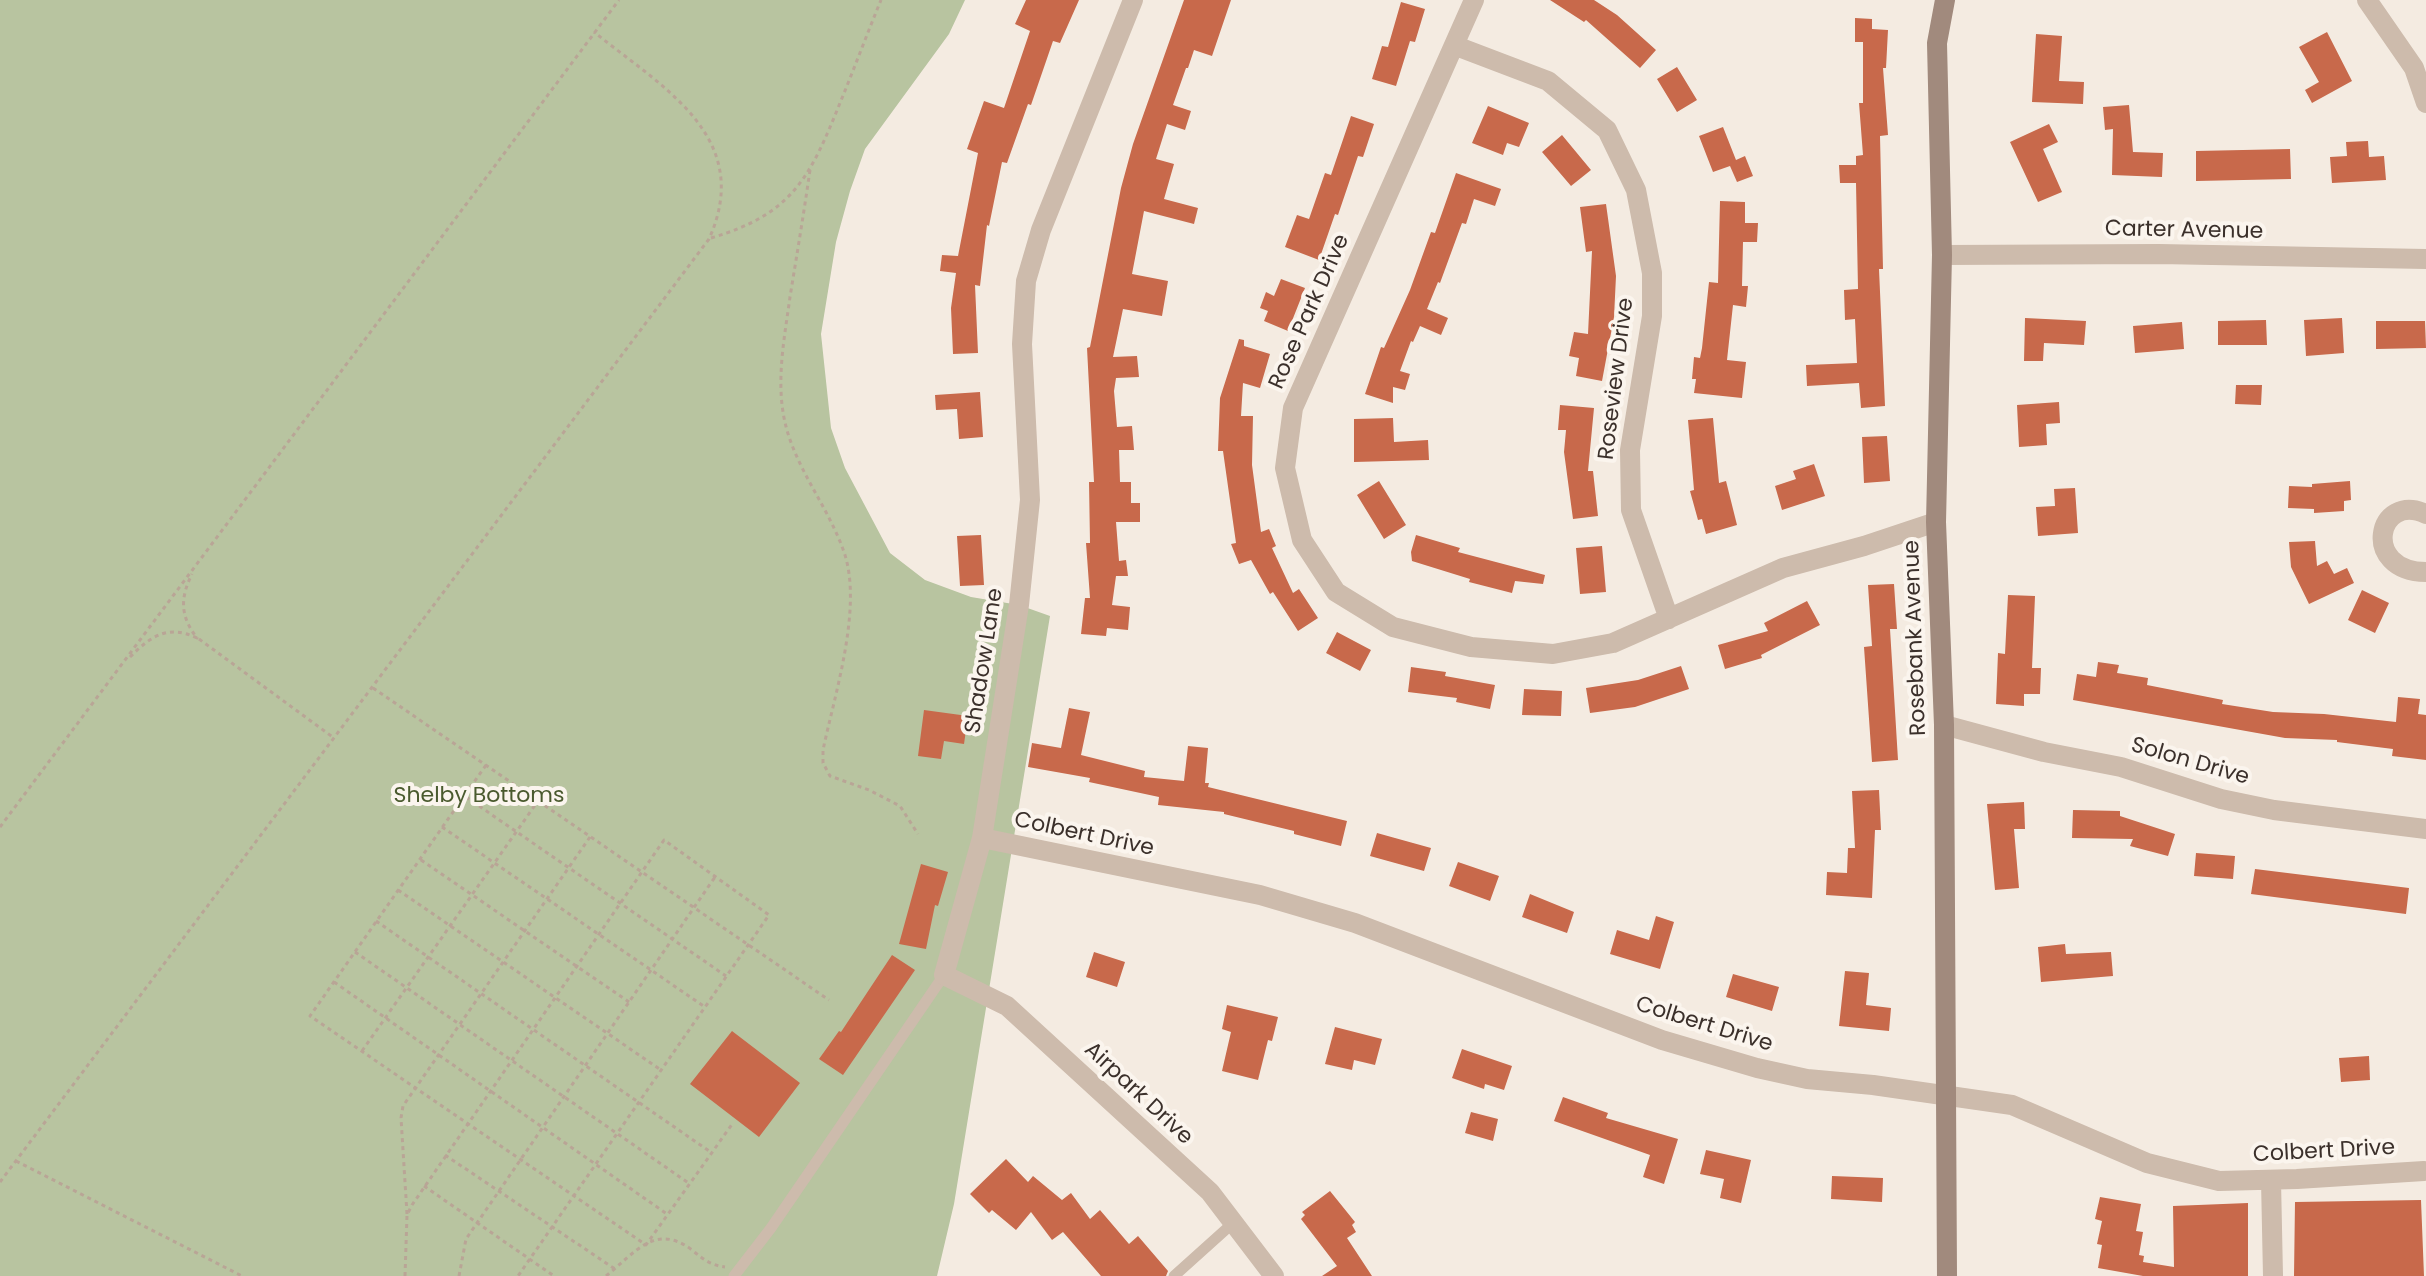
<!DOCTYPE html>
<html>
<head>
<meta charset="utf-8">
<style>
  body { margin:0 }
  canvas { display:block; background:#f4ebe1 }
</style>
</head>
<body>
<canvas width="2426" height="1276"></canvas>
<script>
const g = document.querySelector('canvas').getContext('2d');
g.lineJoin = 'round';
function fill(path, color) { g.fillStyle = color; g.fill(path, 'evenodd'); }
function strokePath(path, color, width, dash) { g.strokeStyle = color; g.lineWidth = width; g.lineCap = dash ? 'butt' : 'round'; g.setLineDash(dash || []); g.stroke(path); }
function label(font, color, halo, rows, align = 'center') {
  g.font = font + ' Poppins,sans-serif'; g.lineWidth = 8; g.setLineDash([]); g.textBaseline = 'middle'; g.strokeStyle = halo; g.fillStyle = color; for (const [text, x, y, turn = 0] of rows) {
    g.save(); g.translate(x, y); g.rotate((+turn || 0) * Math.PI / 180); g.textAlign = isNaN(turn) ? turn : align; if (halo) g.strokeText(text, 0, 0); g.fillText(text, 0, 0); g.restore();
  }
}
const green = new Path2D(`
  M0 0H965L949 34 865 149 850 191 836 242 821 334 831 428 845 468 890 553 925 580 971 597 1019 605 1050 616 954 1204 937 1276H0Z`);
const building = new Path2D(`
  M1026 0H1079L1060 43 1053 41 1031 105 1028 104 1007 163 1002 162 989 226 987 225 980 286 975 285 978 353 953 354 951 308 956 273 940 271 942 255 958 256 978 153 967 149 984 101 1004 108 1030 31 1015 24Z
  M1184 0H1231L1212 56 1194 50 1188 68H1186L1173 105 1191 111 1185 130 1167 124 1156 159 1174 164 1164 199 1198 208 1194 224 1144 211 1132 274 1168 281 1162 316 1123 309 1113 357 1137 356 1139 377 1116 378 1114 391 1117 427 1132 426 1134 450H1119L1120 482H1131V503H1140V522H1116L1119 561 1126 560 1128 576H1116L1112 605 1130 607 1128 630 1107 628 1106 636 1081 634 1085 598H1090L1086 543H1090L1089 482H1094L1087 348 1090 347 1121 188 1133 144Z
  M1550 0H1594L1617 15 1656 50 1640 68 1586 20 1584 22Z
  M1401 2 1425 9 1415 42 1410 41 1396 86 1372 79 1382 46 1388 47Z
  M1855 18 1872 19V29L1888 30 1886 68H1883L1888 135 1880 136 1883 269H1879L1885 406 1861 408 1859 383 1807 386 1806 365 1857 363 1855 319 1845 320 1844 290 1858 289 1856 183H1840L1839 165H1856V156L1863 155 1859 103H1863V42H1855Z
  M2327 32 2352 81 2312 103 2305 90 2319 82 2299 47Z
  M2036 34 2062 36 2059 81 2084 82 2083 104 2032 102Z
  M1677 67 1697 100 1677 112 1657 79Z
  M2129 105 2133 152 2163 153 2162 177 2112 175 2113 129 2105 130 2103 107Z
  M1488 106 1529 123 1519 147 1507 143 1503 155 1472 143Z
  M1351 116 1374 124 1363 157 1358 156 1338 215 1335 214 1319 260 1285 247 1297 215 1309 219 1325 173 1331 175Z
  M2049 124 2058 142 2043 149 2062 192 2038 202 2010 142Z
  M1723 127 1736 160 1745 156 1753 176 1737 182 1730 166 1713 172 1699 136Z
  M1562 135 1591 170 1571 186 1542 152Z
  M2368 141 2369 157 2384 156 2386 180 2332 183 2330 157 2347 156 2346 142Z
  M2290 149 2291 179 2196 181V151Z
  M1456 173 1501 189 1495 206 1474 199 1466 224 1462 223 1440 283 1438 282 1427 309 1448 318 1441 335 1420 326 1413 342 1411 341 1400 371 1410 374 1405 390 1393 387V403L1365 394 1381 347 1384 348 1410 290 1431 232 1435 233Z
  M1720 201 1745 202V223H1758L1757 242H1743L1742 286H1748L1746 307 1733 305 1727 360 1746 362 1742 398 1694 393 1696 379H1692L1694 357 1700 358 1702 348 1709 282 1718 283Z
  M1606 204 1616 276 1614 317 1602 381 1576 376 1579 358 1569 356 1574 332 1588 334 1592 251 1586 252 1580 207Z
  M1281 279 1305 288 1288 331 1264 321 1268 311 1260 308 1266 292 1274 296Z
  M2025 318 2086 321 2084 345 2044 343 2043 361H2024Z
  M2342 318 2344 353 2306 356 2304 320Z
  M2266 320 2267 345H2218V321Z
  M2376 321H2425L2426 348 2376 349Z
  M2182 322 2184 349 2135 353 2133 326Z
  M1239 339 1244 340V346L1270 354 1260 388 1243 383 1241 416H1253L1252 465 1261 532 1269 529 1276 546 1272 548 1293 593 1299 589 1318 618 1298 631 1273 592 1270 594 1251 560 1239 564 1231 544 1236 543 1223 451H1218L1220 398Z
  M2236 385H2262L2261 405 2235 404Z
  M980 392 983 437 959 439 957 409 936 410 935 395Z
  M2059 402 2060 423 2046 424 2047 445 2019 447 2017 405Z
  M1560 405 1594 408 1588 471H1593L1598 516 1573 519 1564 452 1566 430H1558Z
  M1393 418 1394 442 1428 440 1429 460 1354 462V419Z
  M1713 418 1719 483 1726 481 1737 525 1706 534 1702 519 1698 520 1690 491 1694 490 1688 420Z
  M1887 436 1890 481 1864 483 1862 437Z
  M1814 464 1825 496 1782 510 1775 486 1796 479 1793 471Z
  M1379 481 1406 525 1384 539 1357 495Z
  M2350 481 2351 500 2344 501V511L2314 513V509L2288 508 2289 486 2312 487V484Z
  M2075 488 2078 533 2038 536 2036 507 2055 506 2054 489Z
  M981 535 984 585 960 586 957 536Z
  M1416 535 1460 548 1458 552 1545 575 1543 584 1515 581 1512 593 1469 582 1470 579 1412 561 1411 552Z
  M2315 541 2317 566 2327 561 2334 574 2347 568 2354 583 2309 604 2291 567 2289 542Z
  M1602 546 1606 592 1580 594 1576 548Z
  M1894 584 1897 629H1890L1898 760 1872 762 1864 647 1872 646 1868 585Z
  M2362 590 2389 603 2375 633 2348 620Z
  M2008 595 2035 596 2032 668H2041L2040 694H2024V706L1996 704 1998 653 2005 654Z
  M1807 601 1820 625 1761 655 1762 658 1725 669 1718 645 1768 631 1764 623Z
  M1337 632 1371 650 1360 671 1326 653Z
  M2098 662 2119 665 2117 673 2148 678 2147 685 2223 700 2222 704 2273 712 2324 714 2396 722 2398 697 2420 699 2418 714 2426 715V760L2392 756 2393 749 2337 742V740L2285 738 2073 700 2077 674 2096 677Z
  M1681 666 1689 689 1635 707 1590 713 1586 688 1638 680Z
  M1411 667 1446 672 1445 676 1495 685 1490 709 1456 702 1457 698 1408 692Z
  M1524 689 1562 691 1561 716 1522 715Z
  M1069 708 1090 712 1081 755 1145 771 1144 777 1184 781 1188 746 1208 748 1205 783H1209L1208 787 1347 821 1341 846 1294 834V831L1224 814V812L1158 805 1159 797 1089 782 1090 778 1028 767 1032 743 1061 748Z
  M924 710 968 716 964 744 944 741 941 759 918 756Z
  M1879 790 1881 830H1875L1872 898 1826 895 1827 872 1847 873 1848 848H1855L1852 791Z
  M2024 802 2025 829H2014L2019 888 1995 890 1987 804Z
  M2073 810 2120 811V816L2175 834 2168 856 2130 846 2133 839 2072 838Z
  M1377 833 1431 848 1424 871 1370 856Z
  M2196 853 2235 856 2233 879 2194 876Z
  M1458 862 1499 876 1490 901 1449 886Z
  M921 864 948 872 938 906 935 905 926 949 899 944Z
  M2255 869 2409 888 2406 914 2251 894Z
  M1530 894 1574 912 1567 933 1522 917Z
  M1656 916 1674 922 1660 969 1610 954 1617 930 1649 940Z
  M2065 944 2066 954 2111 952 2113 976 2041 982 2038 947Z
  M1094 952 1125 962 1117 987 1086 977Z
  M892 955 915 970 843 1075 819 1059 839 1031 841 1032Z
  M1845 971 1869 973 1866 1005 1891 1008 1889 1031 1839 1026Z
  M1733 974 1779 987 1772 1011 1726 997Z
  M1227 1005 1278 1017 1272 1041 1268 1040 1258 1080 1222 1071 1231 1032 1222 1029Z
  M1335 1027 1382 1039 1375 1065 1354 1060 1352 1070 1325 1064Z
  M732 1031 800 1083 759 1137 690 1084Z
  M1462 1049 1512 1066 1504 1090 1485 1084 1484 1089 1452 1078Z
  M2369 1056 2370 1080 2341 1082 2339 1058Z
  M1563 1097 1608 1113 1606 1118 1678 1139 1664 1184 1643 1177 1650 1155 1554 1121Z
  M1471 1112 1498 1119 1493 1141 1465 1133Z
  M1706 1150 1751 1160 1741 1203 1720 1198 1724 1179 1700 1174Z
  M1006 1159 1028 1182 1033 1176 1062 1200 1071 1193 1090 1219 1100 1210 1129 1244 1138 1236 1168 1271 1166 1276H1101L1063 1232 1052 1240 1031 1212 1016 1230 992 1210 989 1213 970 1194Z
  M1832 1176 1883 1178 1882 1202 1831 1199Z
  M1330 1191 1355 1222 1352 1225 1356 1232 1347 1238 1372 1276H1322L1337 1266 1301 1219 1305 1215 1302 1212Z
  M2100 1197 2141 1204 2136 1231 2143 1232 2139 1255 2144 1256 2143 1262 2174 1267 2173 1206 2248 1203V1276H2143L2098 1268 2102 1245 2097 1244 2102 1221 2095 1219Z
  M2421 1200 2424 1276H2294L2295 1202Z`);
const path = new Path2D(`
  M810 170C804 212 797 254 790 297 785 334 777 374 783 412 791 464 827 503 844 552 863 607 835 693 823 750V763L830 776 869 790 900 806 918 834
  M711 238C793 214 810 177 840 103 854 69 867 34 881 0
  M199 639 334 738
  M130 657C151 636 168 624 197 638 180 616 180 598 192 574
  M373 688 829 1000
  M486 765 310 1016 646 1245 733 1123
  M466 797 726 976
  M0 827 619 0
  M442 827 705 1007
  M421 860 629 1002
  M398 890 661 1070
  M376 921 712 1153
  M355 952 690 1184
  M334 982 667 1214
  M362 1051 538 801
  M445 1155 615 1269
  M16 1161 242 1276
  M0 1182 709 239C755 137 662 87 594 32
  M424 1186 554 1276
  M407 1214 401 1118 403 1106 590 837
  M405 1276 407 1215 412 1205 664 840 769 915 518 1276
  M459 1276 466 1239 715 877
  M606 1276C635 1253 655 1222 692 1250 703 1259 710 1265 725 1267`);
const lane = new Path2D(`
  M734 1276 771 1228 944 975
  M1174 1276 1233 1223`);
const street = new Path2D(`
  M1133 0 1041 230 1026 281 1022 344 1030 500 1019 605 982 838 944 975 1007 1006 1210 1192 1274 1276
  M1474 0 1293 408 1285 468 1302 540 1336 592 1393 627 1471 647 1553 654 1613 643 1783 568 1864 546 1936 522
  M2367 0 2414 68 2426 103
  M1456 46 1548 81 1607 130 1636 190 1652 273V316L1630 450 1631 510 1669 619
  M1942 255 2159 254 2426 259
  M2426 514C2377 491 2360 571 2426 572
  M1944 725 2044 752 2121 767 2221 799 2274 810 2426 829
  M982 838 1260 895 1355 923 1662 1040 1757 1068 1807 1079 1873 1085 2012 1105 2147 1163 2219 1181 2297 1179 2424 1171
  M2271 1180 2273 1276`);
const secondary = new Path2D(`
  M1945 0 1937 43 1942 255 1936 522 1944 725 1947 1276`);
const streetNames = [
  ["Carter Avenue",2184,231,1],
  ["Rose Park Drive",1310,312,-66],
  ["Roseview Drive",1617,379,-83],
  ["Rosebank Avenue",1916,638,-92],
  ["Shadow Lane",985,661,-81],
  ["Solon Drive",2190,762,16],
  ["Colbert Drive",1084,835,12],
  ["Colbert Drive",1704,1025,17],
  ["Airpark Drive",1138,1094,43],
  ["Colbert Drive",2324,1152,-3]
];
const parkNames = [
  ["Shelby Bottoms",479,796]
];
fill(green, '#b8c4a0');
fill(building, '#c8694b');
strokePath(path, '#b9a596', 3, [4, 4]);
strokePath(lane, '#cdbbac', 11);
strokePath(street, '#cdbbac', 20);
strokePath(secondary, '#a18a7d', 20);
label('22px', '#3b302b', '#fbf5ee', streetNames);
label('22px', '#4a5a2e', '#fbf5ee', parkNames);
</script>
</body>
</html>
